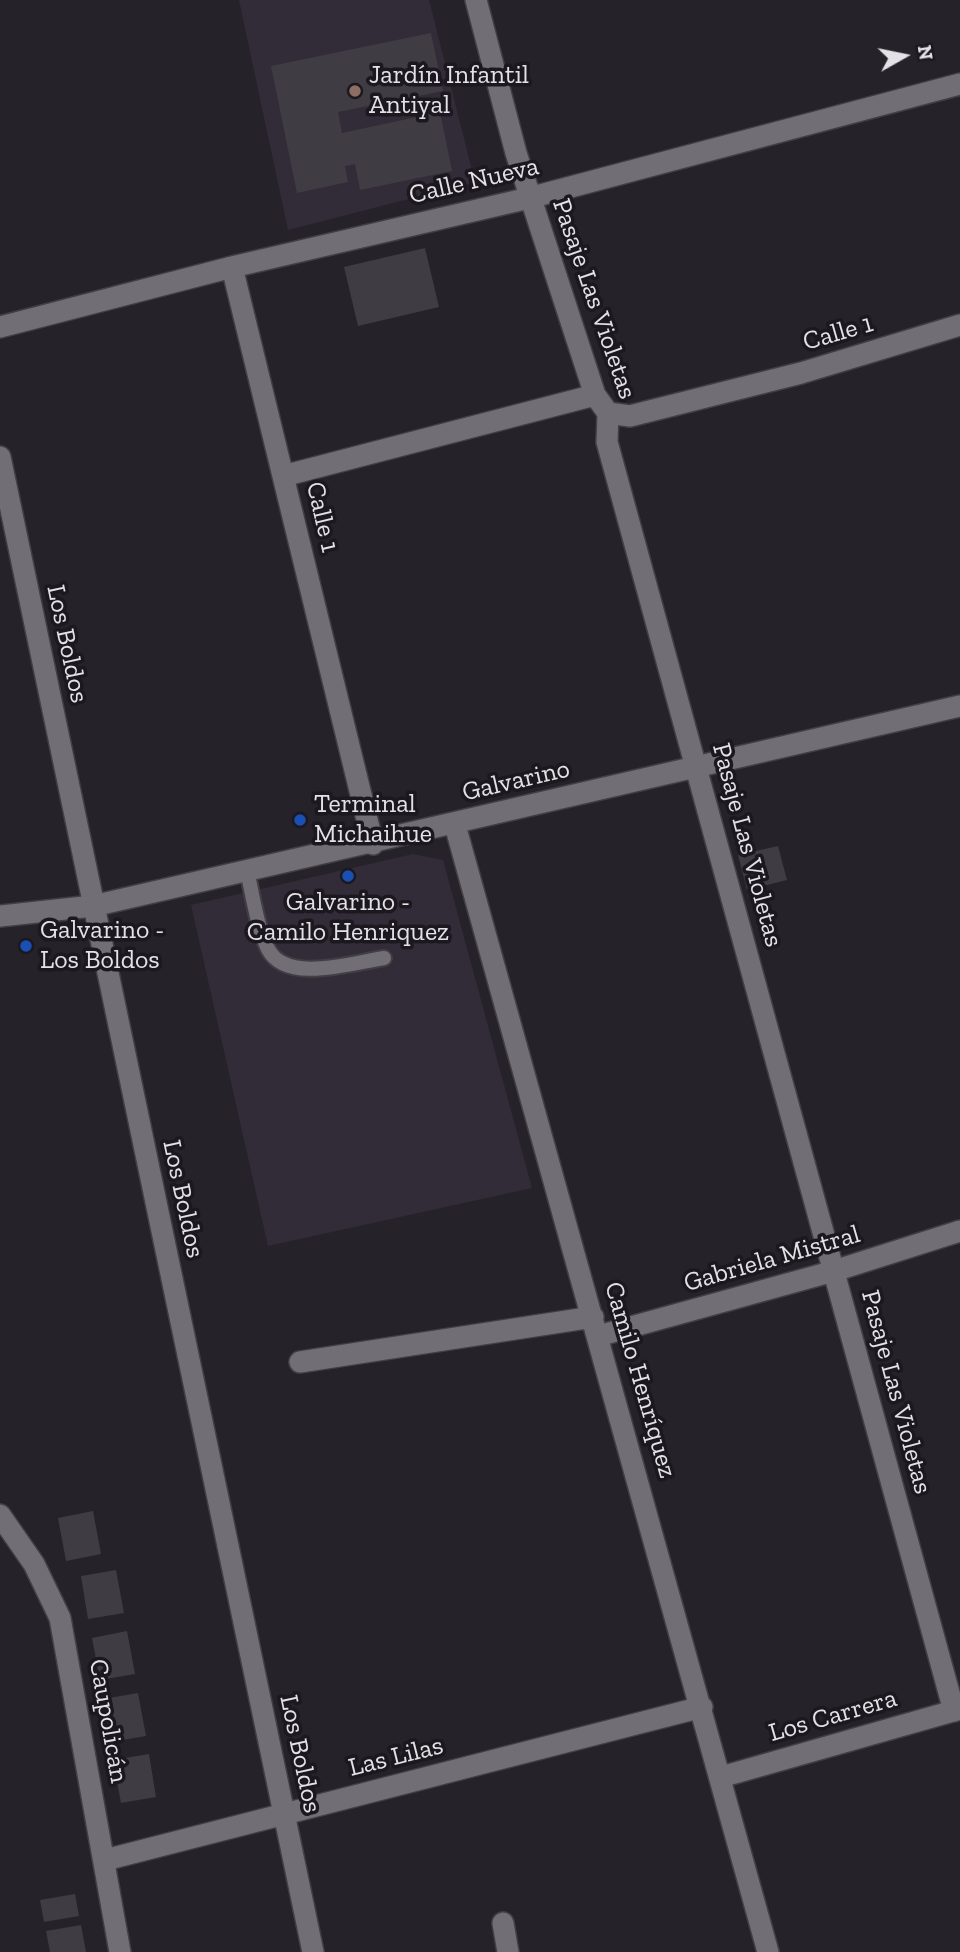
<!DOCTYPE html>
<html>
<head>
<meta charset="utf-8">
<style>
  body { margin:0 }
  #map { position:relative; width:960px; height:1952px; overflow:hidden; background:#252229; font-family:"Zilla Slab",serif }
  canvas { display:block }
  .north { position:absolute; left:869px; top:21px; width:70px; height:70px; -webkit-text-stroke:5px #1c181f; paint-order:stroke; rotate:81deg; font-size:19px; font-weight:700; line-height:28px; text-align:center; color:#e4e2e7 }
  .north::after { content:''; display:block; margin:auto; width:24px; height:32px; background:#e4e2e7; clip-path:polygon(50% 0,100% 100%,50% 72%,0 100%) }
</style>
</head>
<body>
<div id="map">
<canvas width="960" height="1952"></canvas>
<div class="north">N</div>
</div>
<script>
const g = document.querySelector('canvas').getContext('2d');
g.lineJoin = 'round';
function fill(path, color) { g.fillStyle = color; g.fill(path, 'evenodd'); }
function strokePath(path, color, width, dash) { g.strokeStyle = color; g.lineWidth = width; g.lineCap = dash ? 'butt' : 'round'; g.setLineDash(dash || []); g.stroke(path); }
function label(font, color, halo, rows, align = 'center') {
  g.font = font + ' "Zilla Slab",serif'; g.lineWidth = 7; g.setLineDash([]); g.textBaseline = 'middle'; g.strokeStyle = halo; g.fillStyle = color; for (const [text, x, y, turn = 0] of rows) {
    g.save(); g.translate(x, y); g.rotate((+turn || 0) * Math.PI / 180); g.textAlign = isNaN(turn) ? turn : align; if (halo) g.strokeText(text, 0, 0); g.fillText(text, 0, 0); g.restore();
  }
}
const built = new Path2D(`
  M239 0H429L475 182 288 230Z
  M413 854 443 860 532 1188 268 1246 191 905Z`);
const building = new Path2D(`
  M431 33 443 91 338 112 342 133 440 112 452 171 360 190 355 164 345 166 348 182 297 193 271 66Z
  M425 248 439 307 358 326 344 267Z
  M778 846 787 880 747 890 738 855Z
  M93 1511 101 1554 66 1561 58 1518Z
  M116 1570 124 1613 88 1619 81 1576Z
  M127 1631 135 1674 100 1680 92 1638Z
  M138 1693 146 1736 111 1742 103 1699Z
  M149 1754 156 1797 121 1803 113 1760Z
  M75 1894 79 1916 44 1922 40 1900Z
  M81 1925 86 1952H50L46 1931Z`);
const lane = new Path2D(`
  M247 871C253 896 257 927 268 949 286 984 352 963 384 958`);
const street = new Path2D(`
  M476 0 516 153 595 395 608 413 630 416 801 373 960 325
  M232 267 283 476
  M0 327 232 267 529 198 960 84
  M608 413 607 442 954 1711
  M0 457 313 1952
  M455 825 768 1952
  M373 844 283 476 595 395
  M598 1336 834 1271 960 1231
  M300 1362 593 1317
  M0 1515 34 1564 60 1618 120 1952
  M721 1777 960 1709
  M105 1860 702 1707
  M503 1923 508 1952`);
const secondary = new Path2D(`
  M0 916 93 906 960 706`);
const markers = [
  [355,91,7,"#8d6e63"],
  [300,820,7,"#1a4fb4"],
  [348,876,7,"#1a4fb4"],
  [26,946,7,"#1a4fb4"]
];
const poiNames = [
  ["Jardín Infantil",369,76],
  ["Antiyal",369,106],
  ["Terminal",314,805],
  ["Michaihue",314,835],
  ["Galvarino -",348,903,"center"],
  ["Camilo Henriquez",348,933,"center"],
  ["Galvarino -",40,931],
  ["Los Boldos",40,961]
];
const streetNames = [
  ["Calle Nueva",474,181,-13],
  ["Pasaje Las Violetas",594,299,71],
  ["Calle 1",838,333,-16],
  ["Calle 1",322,517,77],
  ["Los Boldos",67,644,78],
  ["Galvarino",516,781,-13],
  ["Pasaje Las Violetas",747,845,75],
  ["Los Boldos",183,1199,78],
  ["Gabriela Mistral",772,1259,-16],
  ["Camilo Henríquez",640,1380,74],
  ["Pasaje Las Violetas",896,1392,75],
  ["Los Carrera",833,1716,-16],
  ["Caupolicán",108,1721,80],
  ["Los Boldos",300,1754,78],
  ["Las Lilas",396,1757,-14]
];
fill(built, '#322c38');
fill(building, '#403c44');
strokePath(lane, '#413f44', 18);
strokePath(street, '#413f44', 24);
strokePath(secondary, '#413f44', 24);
strokePath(lane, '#726e76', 14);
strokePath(street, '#726e76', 21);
strokePath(secondary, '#726e76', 21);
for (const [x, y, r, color] of markers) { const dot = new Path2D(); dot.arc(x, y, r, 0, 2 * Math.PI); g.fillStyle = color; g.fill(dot); strokePath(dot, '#1c181f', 2.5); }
label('26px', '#e4e2e7', '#1c181f', poiNames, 'left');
label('26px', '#e4e2e7', '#1c181f', streetNames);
</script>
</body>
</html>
